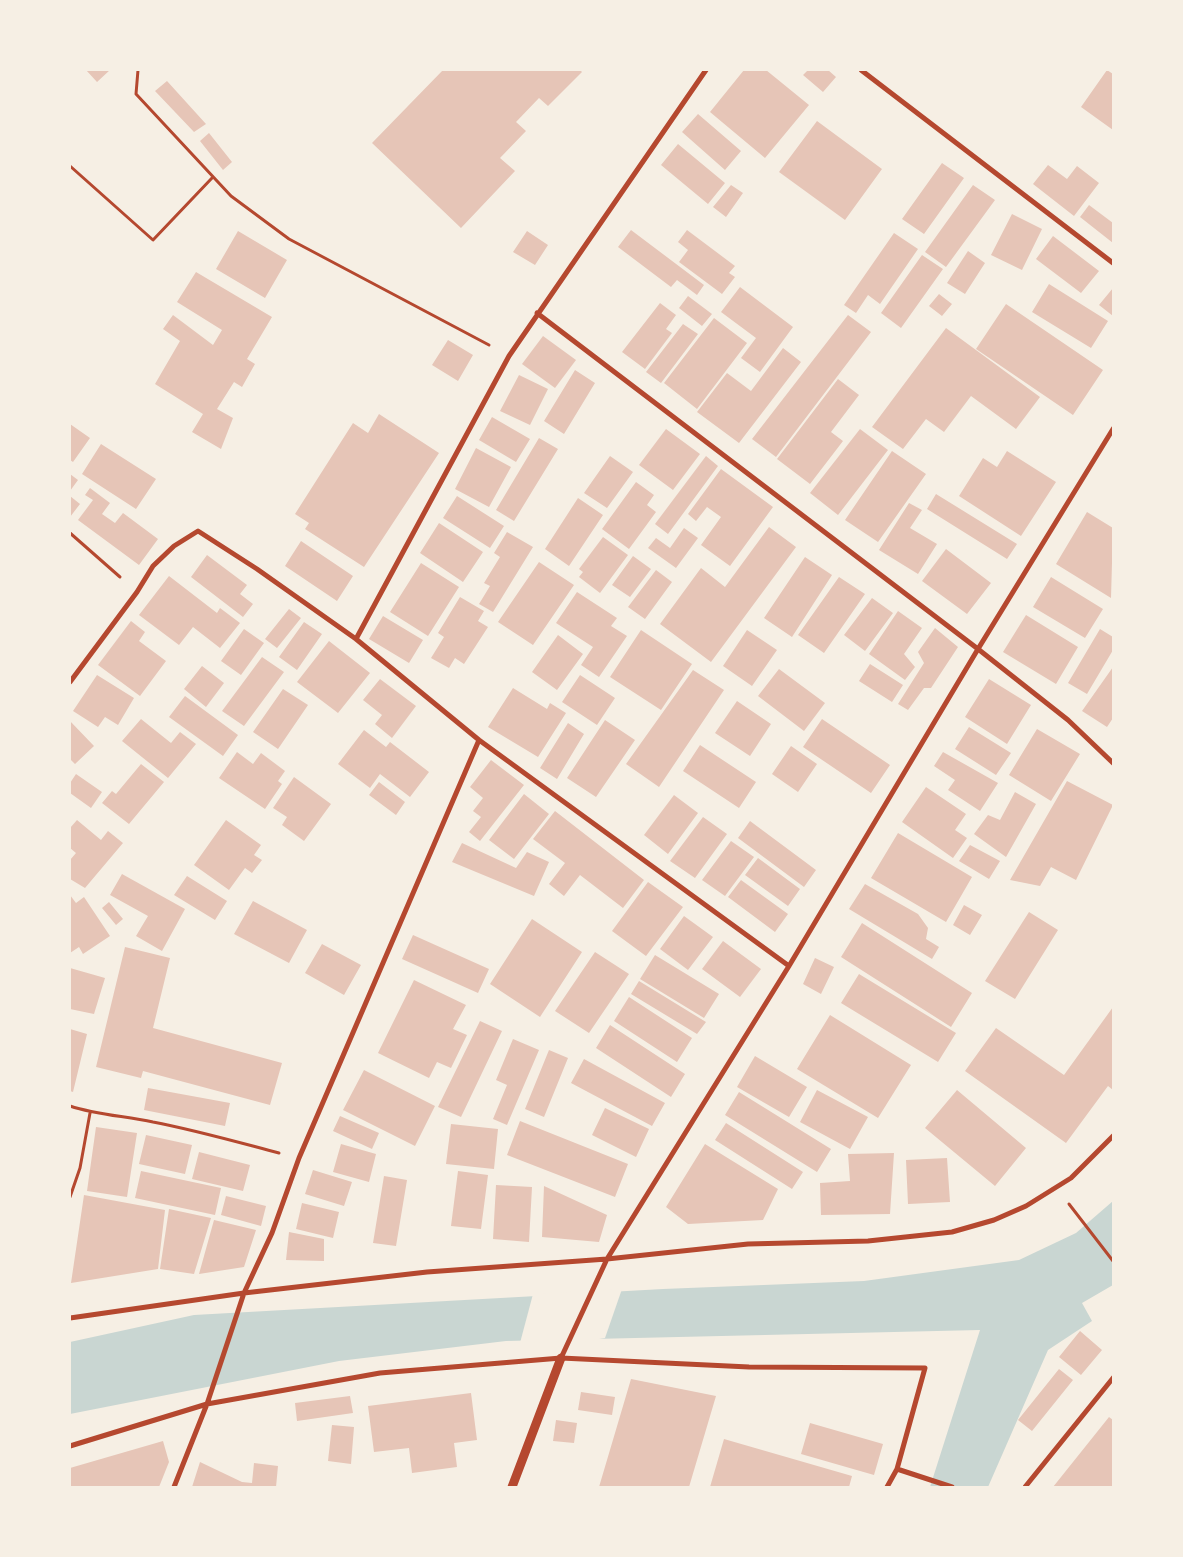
<!DOCTYPE html>
<html>
<head>
<meta charset="utf-8">
<style>
  body { margin:0 }
  #map { position:relative; width:1183px; height:1557px; overflow:hidden; background:#f6efe4; font-family:"PT Sans",sans-serif }
  canvas { display:block }
  .frame { position:absolute; inset:0; border:71px solid #f6efe4; pointer-events:none }
</style>
</head>
<body>
<div id="map">
<canvas width="1183" height="1557"></canvas>
<div class="frame"></div>
</div>
<script>
const g = document.querySelector('canvas').getContext('2d');
g.lineJoin = 'round';
function fill(path, color) { g.fillStyle = color; g.fill(path, 'evenodd'); }
function strokePath(path, color, width, dash) { g.strokeStyle = color; g.lineWidth = width; g.lineCap = dash ? 'butt' : 'round'; g.setLineDash(dash || []); g.stroke(path); }
const water = new Path2D(`
  M1113 1201V1285L1082 1303 1092 1321 1048 1350 988 1487H930L980 1330 506 1341 339 1361 70 1414V1342L194 1315 663 1289 864 1281 1019 1260 1076 1233Z`);
const pier = new Path2D(`
  M622 1289 605 1338 588 1341 520 1343 533 1294Z`);
const building = new Path2D(`
  M86 70H110L97 82Z
  M443 70H580L582 72 548 106 539 98 516 122 526 131 500 158 515 171 461 228 372 143Z
  M744 70H766L809 105 765 158 710 112Z
  M808 70H828L836 77 823 92 803 75Z
  M1107 70 1113 74V130L1081 107Z
  M167 81 206 124 194 132 155 91Z
  M698 114 741 151 725 170 682 132Z
  M817 121 882 169 845 220 779 172Z
  M209 133 232 162 223 170 200 141Z
  M678 144 725 183 708 204 661 165Z
  M942 163 964 178 924 234 902 219Z
  M1048 165 1067 179 1077 166 1099 183 1074 216 1033 184Z
  M731 185 743 193 726 217 713 207Z
  M973 185 995 200 946 267 925 252Z
  M1089 205 1113 223V243L1080 217Z
  M1012 214 1042 229 1022 270 991 255Z
  M631 230 704 285 697 295 677 280 671 287 618 247Z
  M687 230 735 266 729 273 735 277 722 294 679 262 688 250 678 242Z
  M238 231 287 260 265 298 216 269Z
  M527 231 548 245 535 265 513 252Z
  M894 233 918 249 880 304 868 295 856 313 844 305Z
  M1053 236 1099 271 1081 293 1036 259Z
  M968 251 985 263 965 294 947 283Z
  M922 255 943 269 901 328 881 313Z
  M196 272 272 317 247 359 255 364 242 387 234 382 217 409 233 418 221 449 192 432 203 414 155 384 180 341 163 329 173 315 213 345 222 330 177 302Z
  M1049 284 1108 321 1091 348 1032 312Z
  M740 287 793 327 760 372 741 358 756 338 721 312Z
  M1113 288V316L1099 305Z
  M939 294 952 304 942 316 929 306Z
  M688 296 712 314 702 326 679 308Z
  M660 303 676 315 666 329 672 333 645 369 622 352Z
  M1006 304 1103 370 1073 415 976 349Z
  M848 315 871 332 776 457 752 439Z
  M714 318 747 343 697 409 664 383Z
  M683 324 698 334 661 383 646 372Z
  M946 328 1040 397 1016 429 971 396 944 432 926 419 903 449 872 427Z
  M543 336 576 360 555 388 522 364Z
  M448 340 473 355 458 381 432 365Z
  M783 348 801 362 739 443 697 412 727 373 751 391Z
  M575 370 595 383 564 434 544 421Z
  M519 375 548 389 530 425 500 411Z
  M838 379 859 395 831 432 843 441 810 484 777 459Z
  M379 414 439 453 364 567 305 529 309 523 295 514 353 423 368 433Z
  M492 417 530 439 516 462 479 440Z
  M70 424 90 438 73 462 70 460Z
  M666 429 700 454 673 490 639 465Z
  M860 429 888 450 838 515 810 493Z
  M539 438 558 449 514 521 496 510Z
  M101 444 156 479 136 509 82 474Z
  M476 448 511 467 489 507 455 489Z
  M892 451 926 474 878 542 845 520Z
  M1007 451 1056 482 1021 536 959 496 983 458 997 467Z
  M610 456 633 472 607 508 584 493Z
  M706 456 718 466 668 534 655 524Z
  M721 469 773 507 730 566 701 545 721 517 707 507 696 521 688 514Z
  M70 474 78 480 70 491Z
  M636 482 654 495 647 505 656 512 629 549 602 529Z
  M90 488 110 503 102 514 115 523 123 513 158 539 139 565 78 520 93 500 85 495Z
  M936 494 1017 544 1007 559 927 509Z
  M70 496 80 504 70 517Z
  M457 496 504 526 490 548 443 518Z
  M578 498 603 515 569 566 545 549Z
  M909 503 922 510 910 528 937 544 918 574 879 550Z
  M1087 512 1113 528 1111 598 1056 564Z
  M439 523 483 552 463 582 420 553Z
  M769 527 796 547 711 662 660 624 701 568 725 587Z
  M684 528 698 538 676 568 648 548 656 538 670 548Z
  M507 532 533 547 493 612 479 604 490 586 484 583 500 557 494 553Z
  M603 537 628 555 600 593 579 577 583 572 579 569Z
  M301 541 353 576 337 601 285 566Z
  M946 549 991 583 967 614 922 581Z
  M207 555 247 585 240 594 253 604 243 617 191 577Z
  M633 556 651 569 630 597 612 585Z
  M805 557 832 575 792 637 764 618Z
  M539 562 574 585 533 645 498 622Z
  M421 563 459 587 428 636 390 612Z
  M656 570 672 582 645 619 628 607Z
  M169 576 217 613 220 608 240 623 220 648 193 627 179 645 139 615Z
  M839 577 865 594 824 653 798 635Z
  M1051 577 1103 609 1085 638 1033 607Z
  M577 592 617 618 611 626 627 636 599 677 581 665 593 647 556 623Z
  M460 597 484 611 478 621 488 627 464 664 455 658 449 668 431 658 444 637 438 633Z
  M872 598 893 613 865 651 844 635Z
  M289 609 301 618 277 648 265 639Z
  M898 611 922 628 904 654 915 667 905 680 869 654Z
  M1026 615 1078 647 1056 684 1003 652Z
  M383 616 423 640 409 663 369 639Z
  M131 621 145 632 139 641 166 661 140 696 98 665Z
  M304 622 322 634 297 670 279 657Z
  M935 628 958 647 931 688H924L908 710 898 704 924 663 918 652Z
  M244 629 264 643 241 675 221 661Z
  M1100 629 1113 637V650L1087 694 1068 683Z
  M641 630 692 664 661 710 610 677Z
  M747 630 777 650 752 686 723 666Z
  M558 635 583 654 557 690 532 672Z
  M329 641 370 673 338 713 297 682Z
  M262 657 284 672 244 726 222 711Z
  M870 664 903 685 892 702 859 681Z
  M202 666 224 683 206 707 184 689Z
  M1113 667V718L1107 727 1082 711Z
  M779 669 825 703 804 731 758 696Z
  M693 670 724 690 659 787 626 764Z
  M97 675 134 698 118 725 105 717 98 727 73 711Z
  M580 675 615 698 597 725 562 702Z
  M380 679 416 706 392 738 375 724 382 715 363 700Z
  M989 679 1031 705 1007 744 965 717Z
  M513 688 547 709 550 703 566 713 538 757 488 727Z
  M283 689 308 705 278 749 253 732Z
  M185 696 238 735 223 756 169 717Z
  M737 701 771 724 750 756 715 733Z
  M141 719 171 743 180 732 196 744 168 778 122 741Z
  M822 719 890 765 871 793 803 747Z
  M605 720 635 740 596 797 567 778Z
  M70 721 94 746 75 764 70 759Z
  M568 723 584 734 557 779 540 768Z
  M969 727 1011 753 996 775 955 749Z
  M1037 729 1080 754 1051 801 1009 775Z
  M364 730 386 747 390 742 429 772 410 797 380 774 370 788 338 764Z
  M700 745 756 782 739 808 683 771Z
  M791 746 817 764 798 792 772 774Z
  M237 752 253 764 261 753 285 771 278 781 282 784 265 809 219 778Z
  M943 752 998 783 980 811 948 790 955 780 934 766Z
  M491 760 524 785 480 841 469 832 481 817 473 811 483 798 470 787Z
  M141 764 164 782 129 824 102 803 112 791 116 794Z
  M76 774 102 792 91 808 70 793V783Z
  M294 777 331 804 304 841 282 825 287 817 273 808Z
  M1067 781 1113 805 1076 880 1051 867 1040 886 1010 880Z
  M379 782 405 802 396 815 369 795Z
  M926 787 966 814 955 830 967 838 953 858 902 822Z
  M1015 792 1036 804 1006 857 974 834 988 815 1000 820Z
  M524 794 549 814 514 859 489 840Z
  M674 795 698 813 668 854 644 835Z
  M555 811 644 880 623 908 580 875 564 896 549 884 565 863 533 839Z
  M703 817 727 834 695 878 670 861Z
  M77 820 101 840 108 831 123 843 85 888 70 879V860L76 853 70 848V828Z
  M226 820 261 845 254 855 262 860 252 873 245 868 229 890 194 865Z
  M750 821 816 870 804 887 738 838Z
  M898 833 972 877 946 922 871 878Z
  M731 841 754 857 725 896 702 880Z
  M462 843 516 868 527 852 549 862 534 896 452 862Z
  M970 845 1000 861 989 879 959 861Z
  M758 858 800 889 788 906 745 875Z
  M122 874 185 909 162 951 136 936 148 916 110 895Z
  M187 876 227 901 215 920 174 895Z
  M741 880 788 914 775 932 728 897Z
  M648 882 683 907 646 956 612 931Z
  M865 884 918 914 928 928 926 939 939 947 932 959 849 909Z
  M70 895 76 903 84 897 110 936 83 954 79 947 70 953Z
  M253 901 307 930 289 963 234 934Z
  M109 902 123 919 116 925 102 908Z
  M964 905 982 915 970 935 953 925Z
  M1029 912 1058 930 1015 999 985 981Z
  M684 916 713 937 688 970 660 949Z
  M532 919 582 952 540 1017 490 984Z
  M862 923 972 993 951 1027 841 957Z
  M413 935 489 969 478 993 402 959Z
  M723 941 761 969 740 997 702 969Z
  M322 944 361 965 344 995 305 973Z
  M125 947 170 958 153 1028 282 1063 270 1105 143 1071 141 1078 96 1067Z
  M595 952 629 974 589 1033 555 1011Z
  M655 955 719 994 704 1018 640 979Z
  M815 958 834 967 821 994 803 984Z
  M70 968 105 978 94 1014 70 1009Z
  M859 974 956 1033 938 1062 841 1003Z
  M414 980 466 1005 453 1029 467 1035 451 1068 437 1062 429 1078 378 1053Z
  M639 981 706 1022 697 1034 631 994Z
  M629 997 692 1038 677 1062 614 1021Z
  M1113 1007V1090L1108 1086 1066 1143 965 1071 996 1028 1064 1075Z
  M830 1015 911 1065 878 1118 797 1069Z
  M480 1021 502 1031 461 1117 438 1107Z
  M610 1025 685 1074 671 1097 596 1048Z
  M70 1029 87 1034 73 1092 70 1091Z
  M513 1039 539 1050 507 1125 493 1119 507 1085 496 1080Z
  M549 1050 568 1058 544 1117 525 1109Z
  M755 1056 807 1087 789 1117 737 1087Z
  M584 1059 665 1103 652 1126 571 1083Z
  M364 1070 435 1106 415 1146 343 1110Z
  M148 1088 230 1103 225 1126 144 1110Z
  M817 1090 868 1117 850 1149 800 1122Z
  M957 1090 1026 1148 995 1186 925 1128Z
  M739 1092 831 1149 817 1172 725 1115Z
  M605 1108 649 1129 636 1157 592 1135Z
  M340 1116 379 1133 372 1149 333 1131Z
  M520 1121 628 1164 615 1197 507 1155Z
  M726 1123 803 1172 792 1189 715 1140Z
  M451 1124 498 1129 494 1169 446 1164Z
  M96 1127 137 1133 127 1197 87 1191Z
  M146 1135 192 1145 185 1174 139 1164Z
  M341 1144 376 1154 369 1182 333 1172Z
  M705 1144 778 1189 763 1220 688 1224 666 1207Z
  M199 1152 250 1165 243 1191 192 1179Z
  M894 1153 890 1214 821 1215 820 1183 850 1181 848 1154Z
  M947 1158 950 1202 908 1204 906 1160Z
  M313 1170 352 1182 344 1206 305 1194Z
  M141 1171 221 1188 215 1215 135 1198Z
  M458 1171 488 1175 481 1229 451 1226Z
  M384 1176 407 1180 396 1246 373 1243Z
  M496 1185 532 1187 529 1242 493 1239Z
  M544 1186 607 1215 599 1242 542 1237Z
  M84 1195 165 1210 158 1269 71 1283Z
  M226 1196 266 1206 261 1226 221 1215Z
  M302 1203 339 1212 333 1238 296 1229Z
  M169 1209 211 1218 194 1274 160 1269Z
  M214 1220 256 1230 244 1267 199 1274Z
  M289 1232 324 1239V1261L286 1260Z
  M1080 1331 1102 1350 1081 1375 1059 1357Z
  M1059 1369 1073 1380 1032 1431 1018 1420Z
  M631 1379 716 1396 689 1487H599Z
  M581 1392 615 1397 612 1415 578 1410Z
  M471 1393 477 1440 454 1443 457 1467 412 1473 409 1448 374 1452 368 1406Z
  M350 1396 353 1413 297 1421 295 1403Z
  M1109 1417 1113 1420V1487H1053Z
  M556 1420 577 1423 574 1443 553 1441Z
  M810 1423 883 1444 874 1475 801 1454Z
  M332 1425 354 1427 351 1464 328 1461Z
  M724 1439 852 1476 849 1487H710Z
  M163 1441 169 1462 159 1487H70V1468Z
  M200 1462 242 1482 252 1483 254 1463 278 1466 276 1487H192Z`);
const path = new Path2D(`
  M138 70 136 94 231 196 289 239 489 345
  M70 166 153 240 212 178
  M70 533 120 577
  M70 1106C97 1115 125 1116 153 1122 195 1130 237 1142 279 1153
  M70 1197 80 1168 90 1113
  M1069 1204 1113 1261`);
const minor = new Path2D(`
  M861 70 1113 263
  M537 313 978 649 1068 720 1113 763
  M356 639 509 356 706 70
  M70 682 137 592 153 566 174 546 198 531 257 569 356 639 479 740 789 966
  M70 1318 244 1293 427 1272 607 1259 748 1244 868 1241 952 1232 994 1220 1026 1206 1071 1178 1113 1136
  M561 1358 607 1259 789 966 978 649 1113 429
  M70 1446 207 1404 380 1373 561 1358 749 1367 925 1368 897 1469 887 1487
  M897 1469 952 1487
  M174 1487 207 1404 244 1293 272 1233 299 1158 479 740
  M1025 1487 1113 1378`);
const tertiary = new Path2D(`
  M512 1487 561 1358`);
fill(water, '#c9d6d2');
fill(pier, '#f6efe4');
fill(building, '#e6c5b7');
strokePath(path, '#b5482f', 3);
strokePath(minor, '#b5482f', 5);
strokePath(tertiary, '#b5482f', 9);
</script>
</body>
</html>
